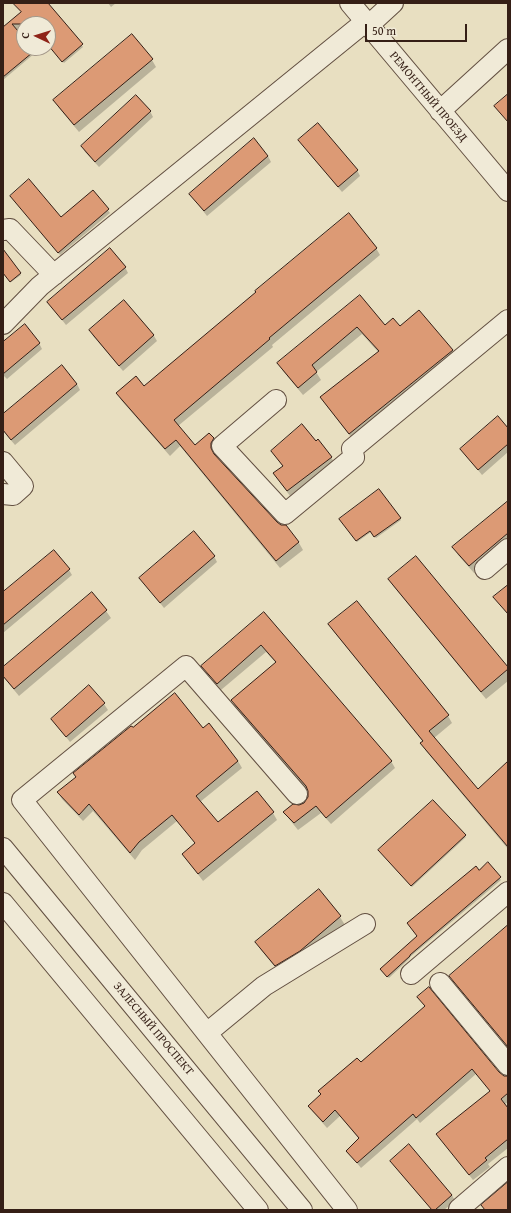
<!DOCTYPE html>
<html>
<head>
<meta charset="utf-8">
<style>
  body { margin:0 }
  #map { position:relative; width:511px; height:1213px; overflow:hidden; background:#e8dfc1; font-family:"Gentium Book Plus",serif }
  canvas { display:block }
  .frame { position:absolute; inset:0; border:4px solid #351f16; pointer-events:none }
  .north { position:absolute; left:16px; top:16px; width:40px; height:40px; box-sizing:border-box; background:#f0ead7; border:1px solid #a5998a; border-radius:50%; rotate:274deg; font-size:11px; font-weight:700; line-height:16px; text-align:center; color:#351f16 }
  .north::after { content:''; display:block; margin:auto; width:14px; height:18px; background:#8f2418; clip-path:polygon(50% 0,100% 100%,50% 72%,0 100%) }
  .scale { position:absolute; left:365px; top:24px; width:102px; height:18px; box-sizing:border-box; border:2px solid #351f16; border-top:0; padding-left:5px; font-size:12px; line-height:14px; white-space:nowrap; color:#351f16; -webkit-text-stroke:3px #f0ead7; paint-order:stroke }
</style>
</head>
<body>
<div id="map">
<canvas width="511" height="1213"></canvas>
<div class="frame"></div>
<div class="north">С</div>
<div class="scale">50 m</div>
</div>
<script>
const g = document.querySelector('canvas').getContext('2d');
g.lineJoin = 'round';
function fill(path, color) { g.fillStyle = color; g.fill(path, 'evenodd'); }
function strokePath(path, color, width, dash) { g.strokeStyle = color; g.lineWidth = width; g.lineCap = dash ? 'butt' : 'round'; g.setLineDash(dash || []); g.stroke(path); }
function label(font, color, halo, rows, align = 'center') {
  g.font = font + ' "Gentium Book Plus",serif'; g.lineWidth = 3.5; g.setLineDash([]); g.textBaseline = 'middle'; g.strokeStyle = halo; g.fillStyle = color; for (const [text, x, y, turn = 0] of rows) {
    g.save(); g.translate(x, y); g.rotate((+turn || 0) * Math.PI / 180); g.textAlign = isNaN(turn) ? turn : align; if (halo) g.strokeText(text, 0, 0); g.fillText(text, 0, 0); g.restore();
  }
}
const shadow = new Path2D(`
  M14 3H47L83 47 64 63 48 44V24H24V48H41L3 80V29L22 13Z
  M108 3H116L111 7Z
  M152 60 156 67 79 132 59 108 55 101Z
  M150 111 153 117 99 167 85 152 82 146Z
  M303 146 357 170 360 176 342 192Z
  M268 156 271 162 207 216 190 194Z
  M93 191 110 213 60 255 11 196 61 218Z
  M376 248 380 255 272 345 273 347 178 426 195 446 213 439 217 446 215 450 214 456 276 523 281 526H285L299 543 303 550 280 568 180 446 170 456 121 400 117 393 144 387Z
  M3 254 21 275 11 282 3 272Z
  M125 267 128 273 66 325 48 302Z
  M360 296 385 327 400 328 418 312 453 351 457 358 354 441 326 405 322 398 379 353 362 334 316 372 321 380 303 395 283 371 279 364Z
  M124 301 154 336 157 341 123 371 93 336 90 331Z
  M39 343 42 349 7 379 3 375V344Z
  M77 384 80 390 15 445 3 431V415Z
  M508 430V452L482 475 461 449Z
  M272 451 331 457 334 462 290 496 274 474 283 467Z
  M379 490 401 520 376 538 371 532 357 542 340 519Z
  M508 502V544L474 573 458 555 454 548Z
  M214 556 217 562 164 608 140 578Z
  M69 570 72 575 3 633V594Z
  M389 580 508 668V681L486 699 394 587Z
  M508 586V615L495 597Z
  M92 594 106 611 111 618 19 696 5 679 3 676V669Z
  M264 613 391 761 395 768 331 824 321 813 298 830 289 819 285 812 305 804 309 798V792L236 708 232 700 276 663 266 652 221 690 207 673 203 666Z
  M330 625 448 716 452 723 434 738 478 790 508 762V849L426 751 421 743 423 742 334 632Z
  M89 687 104 704 108 710 70 742 52 719Z
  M203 729 238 761 242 768 200 802 218 824 273 813 277 820 203 881 183 854 196 844 177 821 142 850 135 860 93 811 83 821 62 799 58 792Z
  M465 836 466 837 412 887 380 852Z
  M488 864 501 880 410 957V958L389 978 382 971 418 936 479 871Z
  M319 891 340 917 345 925 304 958 280 973 261 950 257 942Z
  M508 926V1048L454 983 450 976Z
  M419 997 498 1073 504 1077H508V1102L504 1105 508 1110V1148L488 1164 490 1167 473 1180 437 1134 491 1092 476 1074 420 1123 417 1119 361 1168 347 1151 359 1139 340 1116 327 1128 313 1112 309 1106 425 1007Z
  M391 1161 452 1195 455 1201 444 1210H432L395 1167Z`);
const building = new Path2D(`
  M13 3H48L83 44 62 62 48 45V24H12L24 38V48H38L3 77V27L21 12Z
  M132 34 153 59 74 125 53 100Z
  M508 94V122L494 106Z
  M136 95 151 111 95 162 81 146Z
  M318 123 358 170 338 187 298 140Z
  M254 138 268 156 204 211 189 194Z
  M29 179 61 217 93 190 109 209 58 253 10 196Z
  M349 213 377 248 269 338 270 339 174 420 195 445 209 433 214 438 211 443V448L214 454 277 522 281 525H286L299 542 276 561 176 440 165 449 116 393 136 376 144 386 256 292 255 291Z
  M110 248 126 267 62 320 47 302Z
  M3 249 21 273 10 282 3 273Z
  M360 295 385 325 393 318 400 326 419 310 453 350 349 434 320 397 379 351 357 327 312 365 317 372 298 388 277 363Z
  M124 300 154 335 119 366 89 330Z
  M25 324 40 343 3 374V342Z
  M62 365 77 384 11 440 3 430V414Z
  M498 416 508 428V444L478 470 460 449Z
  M302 424 316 441 318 439 332 457 287 491 273 473 283 466 271 451Z
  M379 489 401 518 374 537 370 531 356 541 339 519Z
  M508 501V533L469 566 452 547Z
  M194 531 215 556 160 603 139 578Z
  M54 550 70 569 3 625V592Z
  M416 556 508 667V669L481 692 388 579Z
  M508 585V614L493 597Z
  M92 592 107 610 14 689 3 676V667Z
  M357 601 449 715 429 731 478 789 508 761V847L420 743 423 741 328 624Z
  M264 612 392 761 326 818 316 806 294 823 283 812 293 804 299 805 304 803 308 797V791L306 786 231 700 276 662 261 645 217 684 201 666Z
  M89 685 105 703 66 737 51 719Z
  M175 693 203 728 209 723 238 761 196 796 218 822 257 791 274 812 198 874 182 854 195 843 172 815 139 842 130 853 89 804 79 815 57 792 76 777 73 773 131 726 133 727Z
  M433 800 466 835 411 886 378 850Z
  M488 862 501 877 410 955V956L387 977 380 969 417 936 407 923 476 866 479 870Z
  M319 889 341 916 300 951 275 966 255 942Z
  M508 925V1047L449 976Z
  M429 987 499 1072 504 1076H508V1093L501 1099 508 1108V1139L485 1158 487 1160 469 1175 436 1134 490 1091 472 1069 416 1118 413 1114 357 1163 346 1151 359 1138 335 1110 323 1122 308 1106 321 1094 318 1091 357 1058 361 1062 425 1006 417 997Z
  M409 1144 452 1195 435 1210H432L390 1161Z
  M508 1182V1210H485L481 1205Z`);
const minor = new Path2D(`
  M350 3 508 191
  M368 26 393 3
  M440 111 508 49
  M3 230 10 229 54 275
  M3 324 40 286 365 22
  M276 400 222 446 285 514 354 457 352 449 508 320
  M3 462 23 486 13 495 3 494
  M485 569 508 549
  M297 794 186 666 22 800 347 1210
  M3 848 302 1210
  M3 903 258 1210
  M411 974 508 892
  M440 983 508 1065
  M207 1033 264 986 365 924
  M460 1210 459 1209 508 1167`);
const streetNames = [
  ["РЕМОНТНЫЙ ПРОЕЗД",428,97,50],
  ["ЗАЛЕСНЫЙ ПРОСПЕКТ",153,1029,50]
];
fill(shadow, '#0003');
fill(building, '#dc9a75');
strokePath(building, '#351f16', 1);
strokePath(minor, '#624f41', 22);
strokePath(minor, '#f0ead7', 20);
label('12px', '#351f16', '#f0ead7', streetNames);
</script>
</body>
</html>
